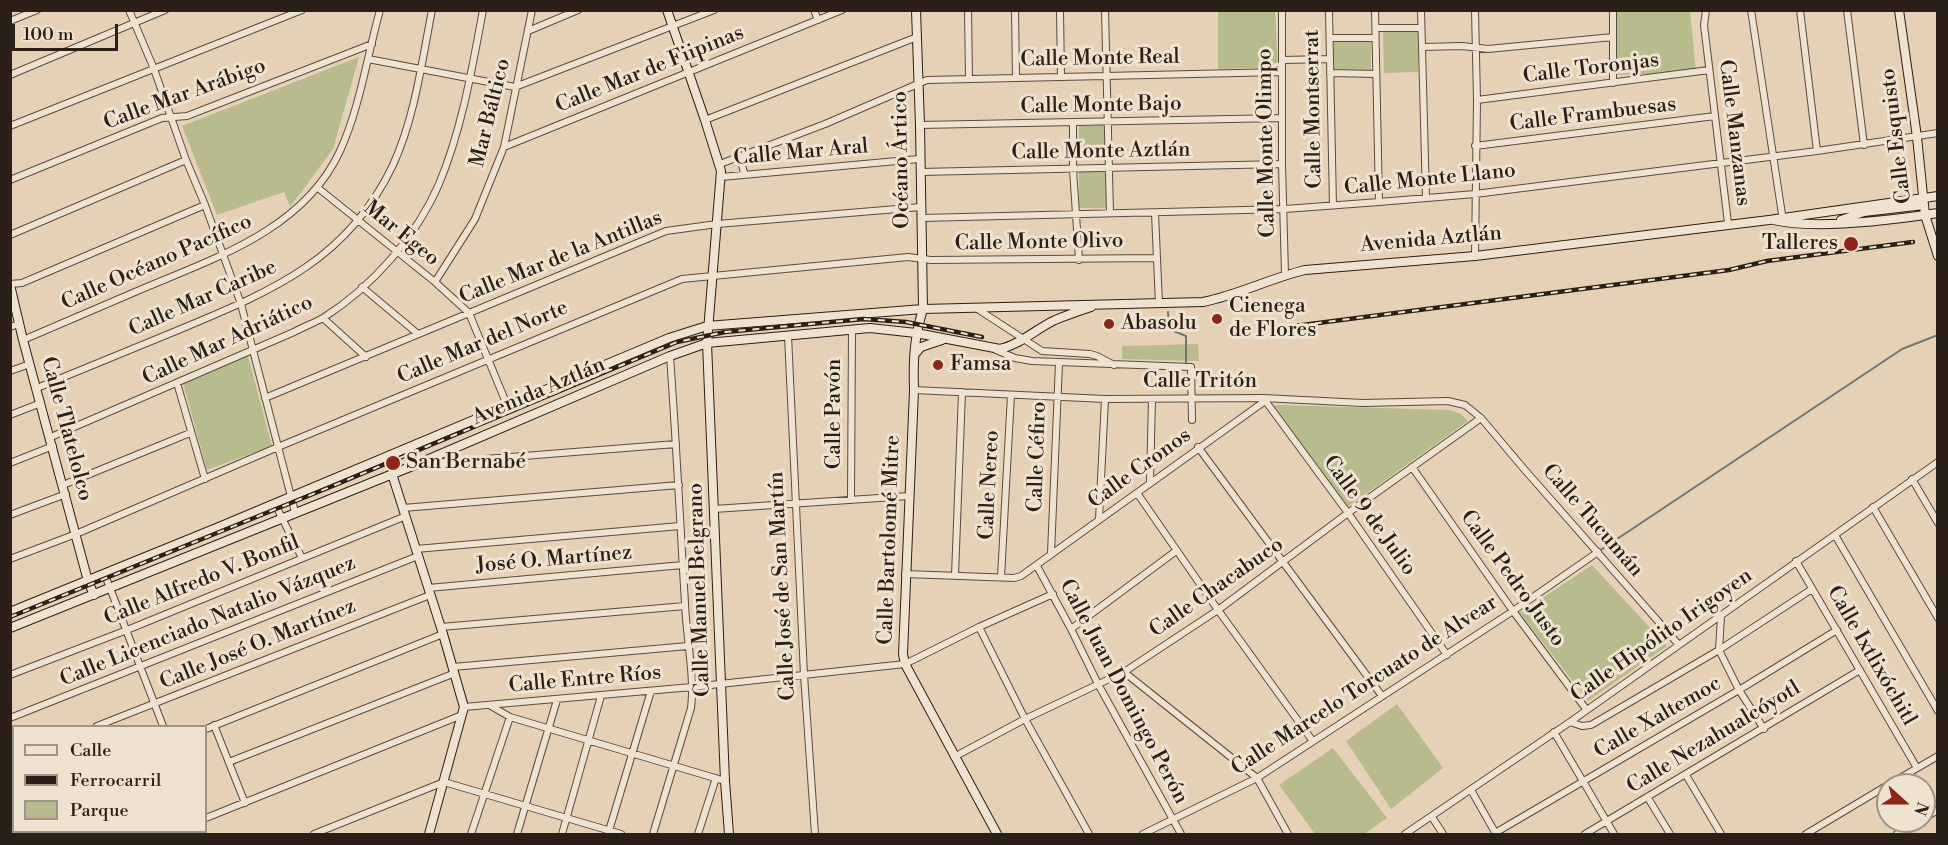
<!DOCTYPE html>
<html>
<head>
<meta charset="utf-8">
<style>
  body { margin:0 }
  #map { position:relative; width:1948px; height:845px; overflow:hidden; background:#e5d2b6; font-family:"Libre Bodoni",serif }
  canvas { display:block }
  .frame { position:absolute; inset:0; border:12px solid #2b2017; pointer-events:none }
  .legend { position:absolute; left:12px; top:725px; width:195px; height:108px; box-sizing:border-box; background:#eee2d0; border:2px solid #a09486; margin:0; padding:8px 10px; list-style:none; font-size:18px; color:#2b2017 }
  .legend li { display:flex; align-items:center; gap:12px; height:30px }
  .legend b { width:30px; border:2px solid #a09486 }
  .north { position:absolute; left:1876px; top:773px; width:60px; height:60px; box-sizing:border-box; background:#eee2d0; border:2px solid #a09486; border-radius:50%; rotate:111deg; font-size:16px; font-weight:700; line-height:24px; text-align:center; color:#2b2017 }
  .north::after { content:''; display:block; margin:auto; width:21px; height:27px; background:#8f2418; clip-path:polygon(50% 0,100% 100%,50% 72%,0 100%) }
  .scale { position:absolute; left:12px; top:24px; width:106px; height:27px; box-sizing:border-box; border:3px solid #2b2017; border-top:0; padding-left:8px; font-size:18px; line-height:21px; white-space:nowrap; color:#2b2017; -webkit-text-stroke:4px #eee2d0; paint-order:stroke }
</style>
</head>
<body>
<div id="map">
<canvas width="1948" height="845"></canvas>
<div class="frame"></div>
<ul class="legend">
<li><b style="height:8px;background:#eee2d0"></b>Calle</li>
<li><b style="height:8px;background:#2b2017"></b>Ferrocarril</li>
<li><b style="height:16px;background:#b8bb8b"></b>Parque</li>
</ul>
<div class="north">N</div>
<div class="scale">100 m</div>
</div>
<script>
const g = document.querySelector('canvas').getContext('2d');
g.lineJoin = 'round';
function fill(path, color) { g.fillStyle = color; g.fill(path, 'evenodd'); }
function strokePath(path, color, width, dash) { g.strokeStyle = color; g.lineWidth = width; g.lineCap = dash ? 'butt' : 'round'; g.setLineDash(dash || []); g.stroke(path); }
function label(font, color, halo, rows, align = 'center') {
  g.font = font + ' "Libre Bodoni",serif'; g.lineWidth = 6; g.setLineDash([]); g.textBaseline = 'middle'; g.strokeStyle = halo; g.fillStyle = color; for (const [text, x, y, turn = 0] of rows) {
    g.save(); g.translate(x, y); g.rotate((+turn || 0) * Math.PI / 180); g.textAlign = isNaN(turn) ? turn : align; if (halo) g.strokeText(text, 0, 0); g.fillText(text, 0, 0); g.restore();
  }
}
const green = new Path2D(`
  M1218 11H1275L1278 67 1218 69Z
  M1616 11H1690L1696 72 1617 75Z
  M1383 32H1419L1418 72 1384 73Z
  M1334 40 1371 41V70L1334 69Z
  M359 57 333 149 290 207 284 192 217 215 182 126Z
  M1105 125V160H1079V126Z
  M1079 172H1106L1107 208H1079Z
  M1198 344 1199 361 1122 359V346Z
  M248 356 272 446 207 470 183 383Z
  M1279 405 1450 410 1461 414 1468 421 1346 508 1272 406Z
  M1592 565 1667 646 1588 701 1520 613Z
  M1397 704 1443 768 1391 809 1346 741Z
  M1333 748 1387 818 1364 834H1315L1279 785Z`);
const stream = new Path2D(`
  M1168 312 1169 329 1186 336V363
  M1599 551 1902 349 1938 335`);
const street = new Path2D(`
  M129 10 154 69 186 160 205 205 241 304 295 512
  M814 10 818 20
  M968 10 969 78
  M1015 10 1016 78
  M1060 10 1061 77
  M1105 10 1110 213
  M1282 10V164L1285 274
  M1329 10 1333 206
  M1375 10 1379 202
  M1421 10 1426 198
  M1475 10 1477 100 1475 256
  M1613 10V83
  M1706 10 1704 25 1728 223
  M1751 10 1783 221
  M1800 10 1817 151
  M1847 10 1864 145
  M10 21 37 10
  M1376 28H1421
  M528 31 578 10
  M1330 38H1375
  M1422 47 1462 46 1488 49 1613 37
  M368 59 515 87 714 10
  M1282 60 1330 59
  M1330 73 1376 74
  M10 75 165 10
  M1477 100 1709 70
  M705 120 917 37
  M1073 123V169L1079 260
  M920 125 1282 118
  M10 126 302 10
  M1475 146 1715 116
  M504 147 842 10
  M740 157 744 173
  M720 164 825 124 927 80 1282 72
  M920 172 1282 164
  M721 177 919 159
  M10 180 162 118 187 116 372 44
  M318 188 435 282 469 313 507 405
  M1155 213 1159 304
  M922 218 1285 209 1379 202 1475 194 1817 151 1938 133
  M10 235 186 160
  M435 282 475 219 504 147 532 10
  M10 284 22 283 205 205
  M362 287 418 334
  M976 308 1042 351 1090 354 1097 356 1114 365
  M323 318 366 357
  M10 327 19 324
  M788 336 804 675 815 834
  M23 340C65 322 107 304 149 286 221 256 305 227 340 151 360 107 367 57 380 10
  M996 350 1015 358 1032 361 1191 367 1192 420
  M10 371 30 364
  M177 383 205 479
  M37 388C83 369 129 350 176 331 269 292 347 262 393 165 415 117 422 61 432 10
  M914 390 1105 399 1263 398 1363 403 1448 401 1465 405 1481 418 1524 469 1679 645
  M265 398 666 231 717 224 921 207
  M1264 399 1348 513 1447 655
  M10 415 41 403
  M51 437 294 332C303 327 314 323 323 318 372 287 416 237 439 184 462 129 472 69 483 10
  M1198 447 1382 696
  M10 463 53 446
  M422 464 676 444
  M1412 467 1513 611 1586 709
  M1912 479 1938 523
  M1150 482 1152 399
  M63 485 190 433
  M1137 493 1218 610 1312 740
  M851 499 852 329
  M275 504 302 558
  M1873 507 1938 618
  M403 508 679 485
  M714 509 909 496
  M10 515 66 494
  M1099 519 1105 399
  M1835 535 1938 711
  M416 549 680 526
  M1051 553 1059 363
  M10 559 76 534 278 447 682 279 908 257 931 260 1157 258
  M1796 561 1917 768
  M1037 566 1071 629 1098 684 1181 834
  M905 574 1014 578 1021 576 1265 401
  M105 575 163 726
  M955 575 962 392
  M1001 577 1011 395
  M428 588 683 565
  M1721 616 1719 650 1739 690 1764 729
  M441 627 685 606
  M979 627 1025 719 1089 834
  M1071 629 1176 551
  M453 667 688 646
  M1124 672 1257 778 1288 834
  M10 675 127 630 406 516
  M491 706 510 717 725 781
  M464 707 692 687 905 664 979 627 1053 594
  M10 718 418 556
  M1570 722 1582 726 1591 725 1719 650 1812 589
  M214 725 245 803
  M97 726 430 595
  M206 729 443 634
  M1554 732 1614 834
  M954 757 1025 719 1124 672 1218 610 1348 513 1481 418
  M10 761 14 760
  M229 762 455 673
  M1686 775 1721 834
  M1888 785 1938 756
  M1471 790 1496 834
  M1648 798 1670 834
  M10 805 14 803
  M1432 817 1443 834
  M206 818 462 715
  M1924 818 1938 810
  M148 832 149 834
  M200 832 201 834
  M1495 833 1739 690 1837 630
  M42 834 50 832
  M164 834 171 832
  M314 834 444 782 621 834
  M471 834 510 717
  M517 834 557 700
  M562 834 601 696
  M608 834 651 691
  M653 834 691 708C695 678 686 635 685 603 680 521 676 438 670 356
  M698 834 716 778
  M1143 834 1257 778 1513 611 1598 552
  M1405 834 1570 722 1938 462
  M1585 834 1860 670
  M1806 834 1888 785
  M1897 834 1919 821`);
const secondary = new Path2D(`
  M667 10 705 120 721 171 707 343 725 781 729 834
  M916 10 920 125 923 309C914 338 913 360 914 390L903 654 905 664 997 834
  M1899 10 1917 137 1925 215 1938 256
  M1773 220C1816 230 1892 220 1938 213
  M1841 220 1864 212 1924 205
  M10 285 23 340 88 581 94 595
  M915 354 921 347 942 340
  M392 474 443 634 464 707 429 834
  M10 612 219 527 669 338 707 326 923 309 1203 302C1238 295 1271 278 1305 270L1475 256 1769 220 1938 196
  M10 628 415 465 670 356 707 343 870 328 916 333 1000 349C1021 344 1036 329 1055 320 1067 315 1079 311 1091 307`);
const rail = new Path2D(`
  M1287 327 1729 270 1767 261 1913 242
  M10 617 335 485 677 342 725 332 863 319 906 322 982 337`);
const markers = [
  [1851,244,8,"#8f2418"],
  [1217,319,6,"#8f2418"],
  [1109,324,6,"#8f2418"],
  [938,365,6,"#8f2418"],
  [393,463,8,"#8f2418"]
];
const streetNames = [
  ["Calle Monte Real",1100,59,-1],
  ["Calle Toronjas",1591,69,-7],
  ["Calle Mar de Fiipinas",650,70,-22],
  ["Calle Mar Arábigo",185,95,-20],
  ["Calle Monte Bajo",1101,106,-1],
  ["Calle Montserrat",1314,109,-91],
  ["Mar Báltico",491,113,-76],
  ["Calle Frambuesas",1593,115,-7],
  ["Calle Manzanas",1734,133,83],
  ["Calle Esquisto",1897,136,-97],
  ["Calle Monte Olimpo",1267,143,-91],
  ["Calle Monte Aztlán",1101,152,-1],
  ["Calle Mar Aral",801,153,-5],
  ["Océano Ártico",902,160,-91],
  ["Calle Monte Llano",1430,180,-6],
  ["Mar Egeo",401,234,39],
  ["Avenida Aztlán",1431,240,-5],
  ["Calle Monte Olivo",1039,243,-1],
  ["Calle Mar de la Antillas",561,258,-22],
  ["Calle Océano Pacífico",157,263,-24],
  ["Calle Mar Caribe",203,299,-24],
  ["Calle Mar Adriático",228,341,-25],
  ["Calle Mar del Norte",483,343,-23],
  ["Calle Tritón",1200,382],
  ["Avenida Aztlán",539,392,-23],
  ["Calle Pavón",835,414,-90],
  ["Calle Tlatelolco",66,429,75],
  ["Calle Céfiro",1038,457,-88],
  ["Calle Cronos",1140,469,-36],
  ["Calle Nereo",990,485,-87],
  ["Calle 9 de Julio",1369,516,54],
  ["Calle Tucumán",1592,521,49],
  ["Calle Bartolomé Mitre",890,540,-88],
  ["José O. Martínez",554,560,-5],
  ["Calle Pedro Justo",1512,579,54],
  ["Calle Alfredo V. Bonfil",202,581,-22],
  ["Calle José de San Martín",783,586,-93],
  ["Calle Chacabuco",1217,588,-35],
  ["Calle Manuel Belgrano",700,590,-92],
  ["Calle Licenciado Natalio Vázquez",208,622,-22],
  ["Calle Hipólito Irigoyen",1662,636,-35],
  ["Calle José O. Martínez",258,645,-22],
  ["Calle Ixtlixóchitl",1871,656,60],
  ["Calle Entre Ríos",585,680,-5],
  ["Calle Marcelo Torcuato de Alvear",1365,686,-33],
  ["Calle Juan Domingo Perón",1123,692,62],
  ["Calle Xaltemoc",1658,718,-30],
  ["Calle Nezahualcóyotl",1714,738,-31]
];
const poiNames = [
  ["Talleres",1838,244,"right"],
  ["Cienega",1229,307],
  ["de Flores",1229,331],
  ["Abasolu",1121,324],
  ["Famsa",950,365],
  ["San Bernabé",406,463]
];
fill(green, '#b8bb8b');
strokePath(stream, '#6b7a75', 2);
strokePath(street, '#5a4c3f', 8);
strokePath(secondary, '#2b2017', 10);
strokePath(street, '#eee2d0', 6);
strokePath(secondary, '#eee2d0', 8);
strokePath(rail, '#2b2017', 4.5);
strokePath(rail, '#eee2d0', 2, [7]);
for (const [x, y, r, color] of markers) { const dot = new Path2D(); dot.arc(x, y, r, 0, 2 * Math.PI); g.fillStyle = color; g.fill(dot); strokePath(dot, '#eee2d0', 2); }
label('21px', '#2b2017', '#eee2d0', streetNames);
label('21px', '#2b2017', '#eee2d0', poiNames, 'left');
</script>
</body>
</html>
